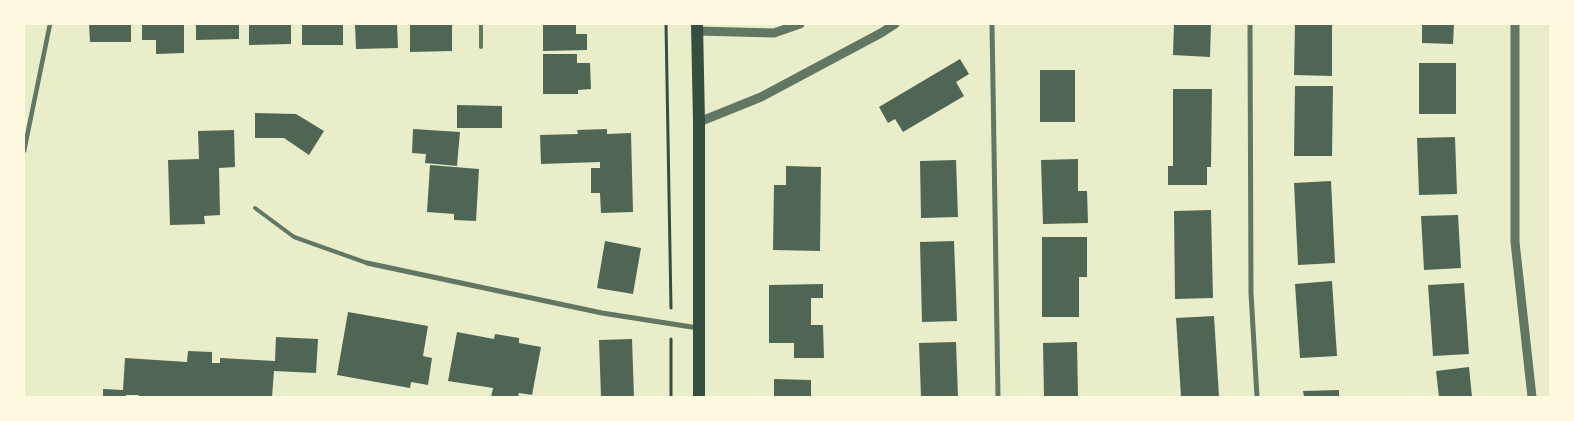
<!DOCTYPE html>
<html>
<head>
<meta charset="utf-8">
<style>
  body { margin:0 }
  #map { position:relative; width:1574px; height:421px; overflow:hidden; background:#e9edc9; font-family:"Varela Round",sans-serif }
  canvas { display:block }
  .frame { position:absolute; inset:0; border:25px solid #fefae0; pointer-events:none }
</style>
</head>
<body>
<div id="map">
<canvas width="1574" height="421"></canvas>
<div class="frame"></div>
</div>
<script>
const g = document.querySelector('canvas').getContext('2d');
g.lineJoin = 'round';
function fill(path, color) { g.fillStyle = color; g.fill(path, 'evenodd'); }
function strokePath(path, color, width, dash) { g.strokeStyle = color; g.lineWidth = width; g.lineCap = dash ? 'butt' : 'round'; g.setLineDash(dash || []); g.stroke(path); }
const building = new Path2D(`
  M89 24H131V42H90Z
  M142 24H184V53L156 54V40H142Z
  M196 24H239V39L196 40Z
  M249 24H291V44L249 45Z
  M302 24H343V45H302Z
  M355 24H397L398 48 356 49Z
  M410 24H452V51L410 52Z
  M543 24H576V34H587V50L543 51Z
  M1174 24H1211L1210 57 1173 55Z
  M1295 24H1332V76L1294 75Z
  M1422 24H1454L1453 44 1422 43Z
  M543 54H577V63H590L591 89 578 90V94H543Z
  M960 59 969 74 956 82 964 96 903 132 895 119 888 123 879 107Z
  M1419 63H1456V114H1419Z
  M1040 70H1075V122H1040Z
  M1295 86H1333L1332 156H1294Z
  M1173 89H1212L1211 167H1207V185H1168V166H1173Z
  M457 105 502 106V128H457Z
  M255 113 296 114 324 131 309 155 284 138H255Z
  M413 129 460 132 457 166 425 163 426 154 412 153Z
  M607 129V134L631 133 633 212 601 213 600 193H591V168H600V162L541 164 540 135 578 134 577 130Z
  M234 130 235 167 219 168 220 215 204 216 205 224 170 225 168 160 199 159 198 131Z
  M1455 137 1457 194 1419 195 1417 138Z
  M1078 159V191H1087L1088 223 1043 224 1041 160Z
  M956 160 958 217 921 218 920 161Z
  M430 165 479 169 476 221 454 220V214L427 212Z
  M786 166 821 167 820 251 773 250 774 185H786Z
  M1331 181 1335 263 1298 265 1294 183Z
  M1211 210 1213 298 1175 299 1174 211Z
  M1458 215 1461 268 1424 270 1421 216Z
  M1042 237H1087V277H1079V317H1042Z
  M605 241 641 248 633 294 597 288Z
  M954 241 957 321 922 322 920 242Z
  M1332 281 1337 356 1300 358 1295 284Z
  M1464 283 1469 354 1433 356 1428 285Z
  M823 284V298H811V325H823L824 358H794V343H769V285Z
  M348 312 428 326 423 356 432 358 428 385 411 382 410 388 337 375Z
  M1214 316 1219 397H1181L1176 318Z
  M457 332 494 339 495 334 519 338V343L541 347 532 395 519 393 518 397H491L493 388 448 381Z
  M276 337 318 339 316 373 274 371 272 397H138L139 395H126V397H103V389L123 390 125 358 187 362 188 351 212 352V363H220V358L275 361Z
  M632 339 634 397H601L599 340Z
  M956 342 958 397H921L919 343Z
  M1077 342 1078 397H1044L1043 343Z
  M1469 367 1472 397H1439L1436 371Z
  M774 379 811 380V397H774Z
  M1339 390V397H1304L1303 391Z`);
const path = new Path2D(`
  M666 24 671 308
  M671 397V339`);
const service = new Path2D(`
  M481 24V47
  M255 208 294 237 367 263`);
const pedestrian = new Path2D(`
  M24 151 50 24`);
const minor = new Path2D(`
  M992 24 998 397
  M1250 24 1251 293 1257 397
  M367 263 602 313 698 328`);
const tertiary = new Path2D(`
  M1515 24V242L1532 397
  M697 31 774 33 800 24
  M699 122 761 97 881 33 895 24`);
const primary = new Path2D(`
  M697 24 699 122V397`);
fill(building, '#4f6655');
strokePath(path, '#344e41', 3);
strokePath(service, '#617663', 4);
strokePath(pedestrian, '#617663', 4.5);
strokePath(minor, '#617663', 5);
strokePath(tertiary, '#617663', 9);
strokePath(primary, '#344e41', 12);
</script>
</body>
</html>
